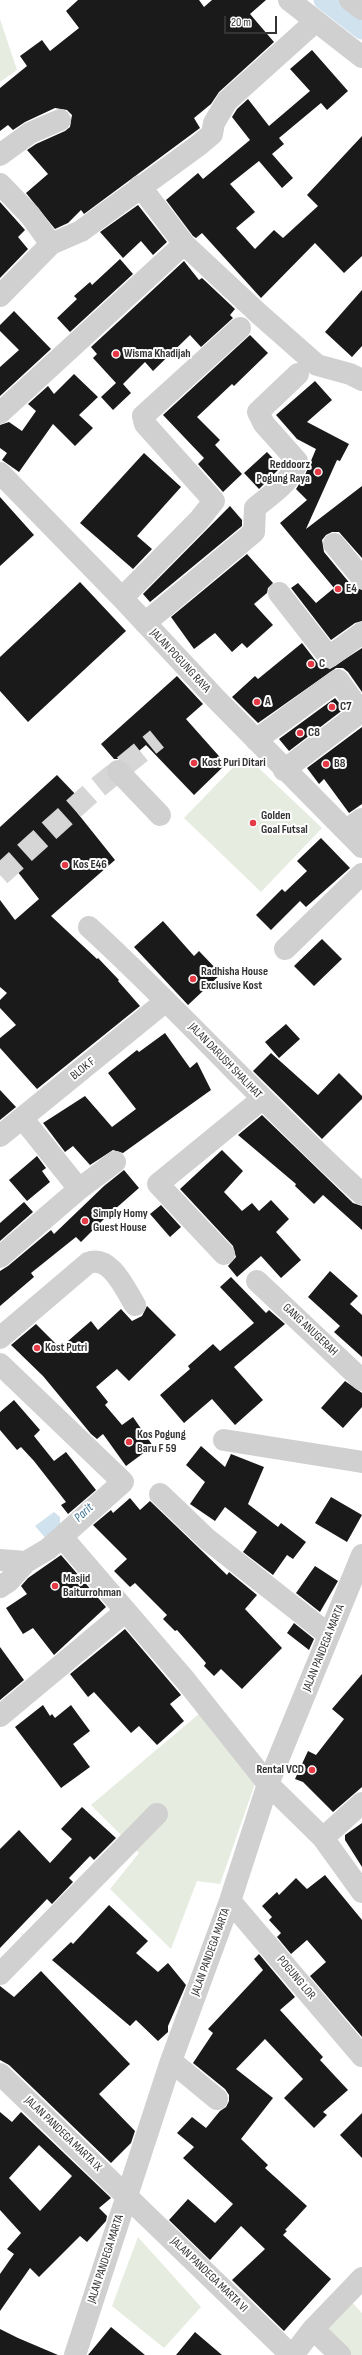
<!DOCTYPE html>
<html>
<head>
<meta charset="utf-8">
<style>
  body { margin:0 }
  #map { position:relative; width:362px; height:2355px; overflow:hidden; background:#fff; font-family:"Sofia Sans Condensed",sans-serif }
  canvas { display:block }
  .scale { position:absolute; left:224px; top:16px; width:53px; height:18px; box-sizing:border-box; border:2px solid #333; border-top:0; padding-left:5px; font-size:12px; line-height:14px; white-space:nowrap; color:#333; -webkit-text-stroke:3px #fff; paint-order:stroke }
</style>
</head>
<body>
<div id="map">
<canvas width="362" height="2355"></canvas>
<div class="scale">20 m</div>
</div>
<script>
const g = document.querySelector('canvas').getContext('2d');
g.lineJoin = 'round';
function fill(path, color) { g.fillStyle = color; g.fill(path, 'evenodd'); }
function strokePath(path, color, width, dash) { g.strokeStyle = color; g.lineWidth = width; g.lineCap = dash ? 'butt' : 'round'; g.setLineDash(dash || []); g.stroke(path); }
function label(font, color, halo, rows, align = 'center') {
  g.font = font + ' "Sofia Sans Condensed",sans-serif'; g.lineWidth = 4; g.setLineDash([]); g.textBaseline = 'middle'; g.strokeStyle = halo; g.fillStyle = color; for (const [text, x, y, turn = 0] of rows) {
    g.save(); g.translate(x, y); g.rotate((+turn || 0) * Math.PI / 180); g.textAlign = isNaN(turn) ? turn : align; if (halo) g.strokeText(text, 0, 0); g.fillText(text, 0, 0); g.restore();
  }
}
const green = new Path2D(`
  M0 19 17 70 0 82Z
  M245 755 322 828 261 892 184 818Z
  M200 1713 257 1778 220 1884 197 1881 171 1949 110 1889 139 1853 91 1805Z
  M138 2237 201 2307 164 2348 112 2306Z
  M344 2294 362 2313V2355H333L314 2337Z`);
const water = new Path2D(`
  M54 1512 60 1517V1534L48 1541 35 1526Z`);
const canal = new Path2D(`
  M323 0 362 30`);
const building = new Path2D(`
  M78 0H199L204 7 212 0H266L250 14 274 42 219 92 211 104 194 118 200 128 84 214 81 210 68 223 55 229 26 193 48 174 27 150 36 144 65 131 70 127 72 115 67 110 55 108 25 122 13 130 8 125 0 131V88L27 66 20 56 42 40 50 51 79 28 66 11Z
  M312 50 348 91 327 110 321 103 279 138 284 144 272 154 293 178 282 188 259 161 230 184 255 212 236 228 255 249 274 230 283 238 318 206 307 195 362 136V256L344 273 315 243 261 298 202 233 196 238 193 236 166 200 198 173 203 179 250 140 232 117 237 109 248 99 269 126 310 91 290 69Z
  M0 202 25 230 18 237 28 249 0 278Z
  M138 205 167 242 153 255 141 241 123 258 100 232Z
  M120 259 133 274 70 332 57 318 77 299 74 296 90 282 92 285Z
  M184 261 199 280 202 278 235 309 230 315 233 318 201 347 190 335 153 371 145 362 123 384 131 393 113 410 101 397 116 383 93 358 97 354 91 347Z
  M362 290V346L352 357 325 332Z
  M14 311 51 349 0 396V367L19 350 0 331V325Z
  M250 335 268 353 234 386 232 384 197 417 220 440 215 445 242 474 223 492 198 464 204 458 163 415Z
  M74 374 98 397 79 415 93 428 75 446 53 424 19 472 2 460 7 453 0 448V425L9 422 22 431 36 411 28 404 48 386 54 394Z
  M315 381 332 400 307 422 349 444 340 461 337 460 306 529 362 486V558L339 532H332L326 535 322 540 324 552 352 586 362 590V621L355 623 331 640 291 588 298 583 316 603 334 588 280 523 307 500 296 489 305 475 316 449 297 439 276 415Z
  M267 452 281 467 259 489 244 473Z
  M144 453 181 487 137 536 152 549 133 569 80 523Z
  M0 497 34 535 0 566Z
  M230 506 242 520V526L150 602 143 594Z
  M247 554 273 583 268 588 267 593 254 604 273 625 247 648 242 643 232 652 215 633 194 649 171 617Z
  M80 582 126 631 28 722 0 691V657Z
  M302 643 319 665 330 669 362 648V692L348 672 343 668H336L258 723 232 697 255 676 258 679Z
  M177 676 203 704 186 719 226 764 194 795 146 745 126 762 121 759H114L101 744Z
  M335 698 344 709 289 751 279 739Z
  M362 727V804L349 813 324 779 319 784 307 768Z
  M57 775 79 798 71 805 115 860 51 916 97 959 98 958 119 980 118 981 140 1006 37 1089 0 1048V1038L16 1025 0 1008V1000L7 993 0 987V900L15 920 39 899 10 862 0 871V827Z
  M321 838 350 868 306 907 300 901 271 930 256 915 282 889 285 892 307 871 297 861Z
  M163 921 194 956 199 951 221 974 188 1005 134 947Z
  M322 939 342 959 314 986 294 966Z
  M286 1024 300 1039 279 1058 265 1042Z
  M165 1033 190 1068 197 1062 211 1090 123 1153 113 1150 90 1165 73 1146 65 1152 43 1123 85 1096 112 1127 136 1109 108 1073 137 1050 139 1052Z
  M271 1053 318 1095 339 1073 362 1096V1099L322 1139 253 1071Z
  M0 1090 16 1107 0 1120Z
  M262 1115 353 1203 362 1206V1230L323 1195 314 1204 295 1186 296 1184 238 1135Z
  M222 1150 243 1171 224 1192 242 1211 252 1203 259 1211 271 1200 289 1219 276 1232 301 1260 281 1278 261 1256 237 1277 228 1266 236 1257 233 1246 180 1189Z
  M37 1156 46 1168 42 1171 50 1182 27 1201 9 1180Z
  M124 1170 139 1188 106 1217 81 1242 76 1237 31 1273 34 1277 0 1306V1271L8 1266 51 1230 54 1234 104 1186Z
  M24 1202 33 1212 0 1241V1223Z
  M161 1205 181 1227 170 1237 150 1214Z
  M330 1271 358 1296 350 1304 362 1315V1357L334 1332 340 1326 308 1297Z
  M231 1277 266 1313 269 1310 285 1324 234 1367 263 1400 235 1425 212 1399 184 1423 160 1395 190 1369 188 1366 213 1344 220 1351 254 1323 220 1287Z
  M147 1306 176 1335 129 1381 117 1369 96 1387 108 1402 105 1405 122 1425 133 1417 153 1446 126 1466 103 1434 97 1439 91 1434 43 1376 11 1345 36 1324 60 1348 91 1321 98 1330 121 1309 132 1321 142 1316Z
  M345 1381 362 1393V1407L343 1428 321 1408Z
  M14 1400 40 1430 34 1436 54 1461 66 1452 96 1490 68 1514 61 1505 66 1502 34 1461 21 1447 17 1450 0 1430V1412Z
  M201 1446 225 1467 231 1454 264 1467 248 1504 278 1527 281 1523 306 1542 293 1559 287 1555 273 1575 243 1552 257 1532 225 1507 215 1521 190 1504 205 1482 186 1465Z
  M331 1497 362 1515 347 1542 315 1523Z
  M130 1498 140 1510 150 1501 227 1575 229 1572 257 1595 245 1609 282 1648 242 1689 221 1669 214 1676 204 1666 206 1663 177 1630 175 1631 163 1619 167 1615 135 1583 130 1587 114 1571 127 1559 93 1525 111 1510 113 1513Z
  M61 1555 106 1607 54 1655 33 1628 23 1634 6 1608 27 1594 21 1586 28 1578Z
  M315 1566 338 1581 320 1612 296 1593Z
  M294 1623 314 1639 309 1650 287 1633Z
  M125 1629 181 1695 170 1704 184 1721 157 1745 139 1726 131 1733 94 1692 88 1697 70 1674Z
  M0 1647 24 1680 0 1700Z
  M362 1674V1787L333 1812 303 1782 295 1779 308 1751 316 1755 344 1719 332 1709Z
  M43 1705 50 1716 52 1714 55 1718 71 1705 90 1731 73 1744 90 1767 61 1788 15 1727Z
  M82 1807 116 1838 94 1860 90 1856 69 1878 73 1882 52 1904 47 1899 0 1948V1849L19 1830 50 1863 72 1839 61 1829Z
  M362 1823V1867L345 1840V1835Z
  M325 1875 362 1920V2037L310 1976 326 1962 307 1940 291 1954 277 1937 281 1933 269 1920 272 1917 262 1906 277 1892 279 1895 296 1878 307 1889Z
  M109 1905 148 1941 136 1953 158 1972 168 1963 186 1985 168 2026V2032L158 2041 136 2020 130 2026 52 1960 71 1942 73 1944Z
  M259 1954 295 1997 280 2010 323 2057 320 2060 348 2090 323 2112 327 2115 314 2128 284 2098 303 2079 265 2039 236 2069 273 2098 241 2139 268 2165 265 2168 307 2206 285 2230 287 2231 283 2235 331 2279 284 2331 232 2280 265 2249 241 2226 210 2260 169 2220 188 2199 215 2223 233 2204 183 2158 194 2147 177 2133 192 2117 206 2128 220 2111 226 2107 229 2101V2095L225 2089 193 2063 213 2033 208 2029 263 1970 254 1959Z
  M41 1971 130 2064 99 2094 135 2131 131 2143 111 2163 9 2065 0 2060V1986L14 1997Z
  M0 2112 12 2122 21 2112 111 2198 99 2208 107 2216 106 2221 87 2242 80 2236 39 2277 30 2268 0 2311V2274L14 2254 7 2249 21 2233 0 2210ZM39 2145 72 2176 40 2211 9 2178Z
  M362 2113V2158L340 2135Z
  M111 2327 145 2355H88Z
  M0 2329 18 2338 58 2355H0Z
  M195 2332 222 2355H176Z`);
const minorTunnel = new Path2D(`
  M0 875 92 792 157 739`);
const minor = new Path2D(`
  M289 0 362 57
  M350 0 362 9
  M0 155 30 133 60 120
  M0 184 30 215 51 244
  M140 186 184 244 258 313 317 365 350 374 362 380
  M0 296 51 244 81 231 199 145 212 134 214 123 227 101 316 21
  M0 413 184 244
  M0 473 122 598 217 700 362 847
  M334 544 362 578
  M279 593 329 657 362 633
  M122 598 199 520 214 501 145 424 143 416 240 328
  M145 623 254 532 255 508C271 494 291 483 297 461L264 424 258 412 298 374
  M256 740 338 680 361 712
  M284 770 362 711
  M118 771 160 815
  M346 830 362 819
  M89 927C183 1013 267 1108 362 1194
  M285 949 362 874
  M23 1119 79 1189
  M0 1136 166 1001
  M224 1254 158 1184 262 1099
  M0 1257 79 1189 115 1162
  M257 1281 362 1380
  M0 1338 88 1263C110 1254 125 1289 135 1305
  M0 1364 123 1482 48 1549 26 1562 0 1560
  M224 1440 362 1462
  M160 1494 207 1539 329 1635
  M62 1537 186 1681 268 1784 323 1838 362 1892
  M0 1587 9 1581 26 1562
  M0 1716 126 1611
  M323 1838 362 1803
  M230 1901 362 2056
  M0 1974 157 1814
  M171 2061 217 2099
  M0 2074 291 2355
  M313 2329 340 2355
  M75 2355 171 2061 230 1901 268 1784 362 1555
  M293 2355 313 2329 362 2278`);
const markers = [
  [116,354,4,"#e63946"],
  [318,472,4,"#e63946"],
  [338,589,4,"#e63946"],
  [311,664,4,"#e63946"],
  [257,702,4,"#e63946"],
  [332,707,4,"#e63946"],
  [300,733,4,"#e63946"],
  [194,763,4,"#e63946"],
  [326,764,4,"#e63946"],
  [253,823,4,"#e63946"],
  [65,865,4,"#e63946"],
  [193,979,4,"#e63946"],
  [85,1221,4,"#e63946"],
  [37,1348,4,"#e63946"],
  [129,1442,4,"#e63946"],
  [55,1586,4,"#e63946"],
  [312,1770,4,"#e63946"]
];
const poiNames = [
  ["Wisma Khadijah",124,354],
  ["Reddoorz",310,465,"right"],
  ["Pogung Raya",310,479,"right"],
  ["E4",346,589],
  ["C",319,664],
  ["A",265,702],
  ["C7",340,707],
  ["C8",308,733],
  ["Kost Puri Ditari",202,763],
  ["B8",334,764],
  ["Golden",261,816],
  ["Goal Futsal",261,830],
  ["Kos E46",73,865],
  ["Radhisha House",201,972],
  ["Exclusive Kost",201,986],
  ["Simply Homy",93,1214],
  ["Guest House",93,1228],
  ["Kost Putri",45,1348],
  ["Kos Pogung",137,1435],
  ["Baru F 59",137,1449],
  ["Masjid",63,1579],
  ["Baiturrohman",63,1593],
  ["Rental VCD",304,1770,"right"]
];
const streetNames = [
  ["JALAN POGUNG RAYA",180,661,47],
  ["JALAN DARUSH SHALIHAT",225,1061,46],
  ["BLOK F",83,1069,-39],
  ["GANG ANUGERAH",310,1330,43],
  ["JALAN PANDEGA MARTA",324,1648,-68],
  ["JALAN PANDEGA MARTA",211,1952,-70],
  ["POGUNG LOR",296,1978,50],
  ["JALAN PANDEGA MARTA IX",63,2134,44],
  ["JALAN PANDEGA MARTA",106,2259,-72],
  ["JALAN PANDEGA MARTA VI",209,2275,44]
];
const waterNames = [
  ["Parit",84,1513,-43]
];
fill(green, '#e6ecdf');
fill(water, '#cfe2ee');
strokePath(canal, '#cfe2ee', 19);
fill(building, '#1a1a1a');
strokePath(minorTunnel, '#d6d6d6', 22, [22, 11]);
strokePath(minor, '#d0d0d0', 22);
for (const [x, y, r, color] of markers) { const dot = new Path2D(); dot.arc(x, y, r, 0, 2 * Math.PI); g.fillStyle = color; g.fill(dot); strokePath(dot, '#fff', 1.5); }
label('bold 12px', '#333', '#fff', poiNames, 'left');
label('12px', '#333', '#fff', streetNames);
label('italic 13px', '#3f7597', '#fff', waterNames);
</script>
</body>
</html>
